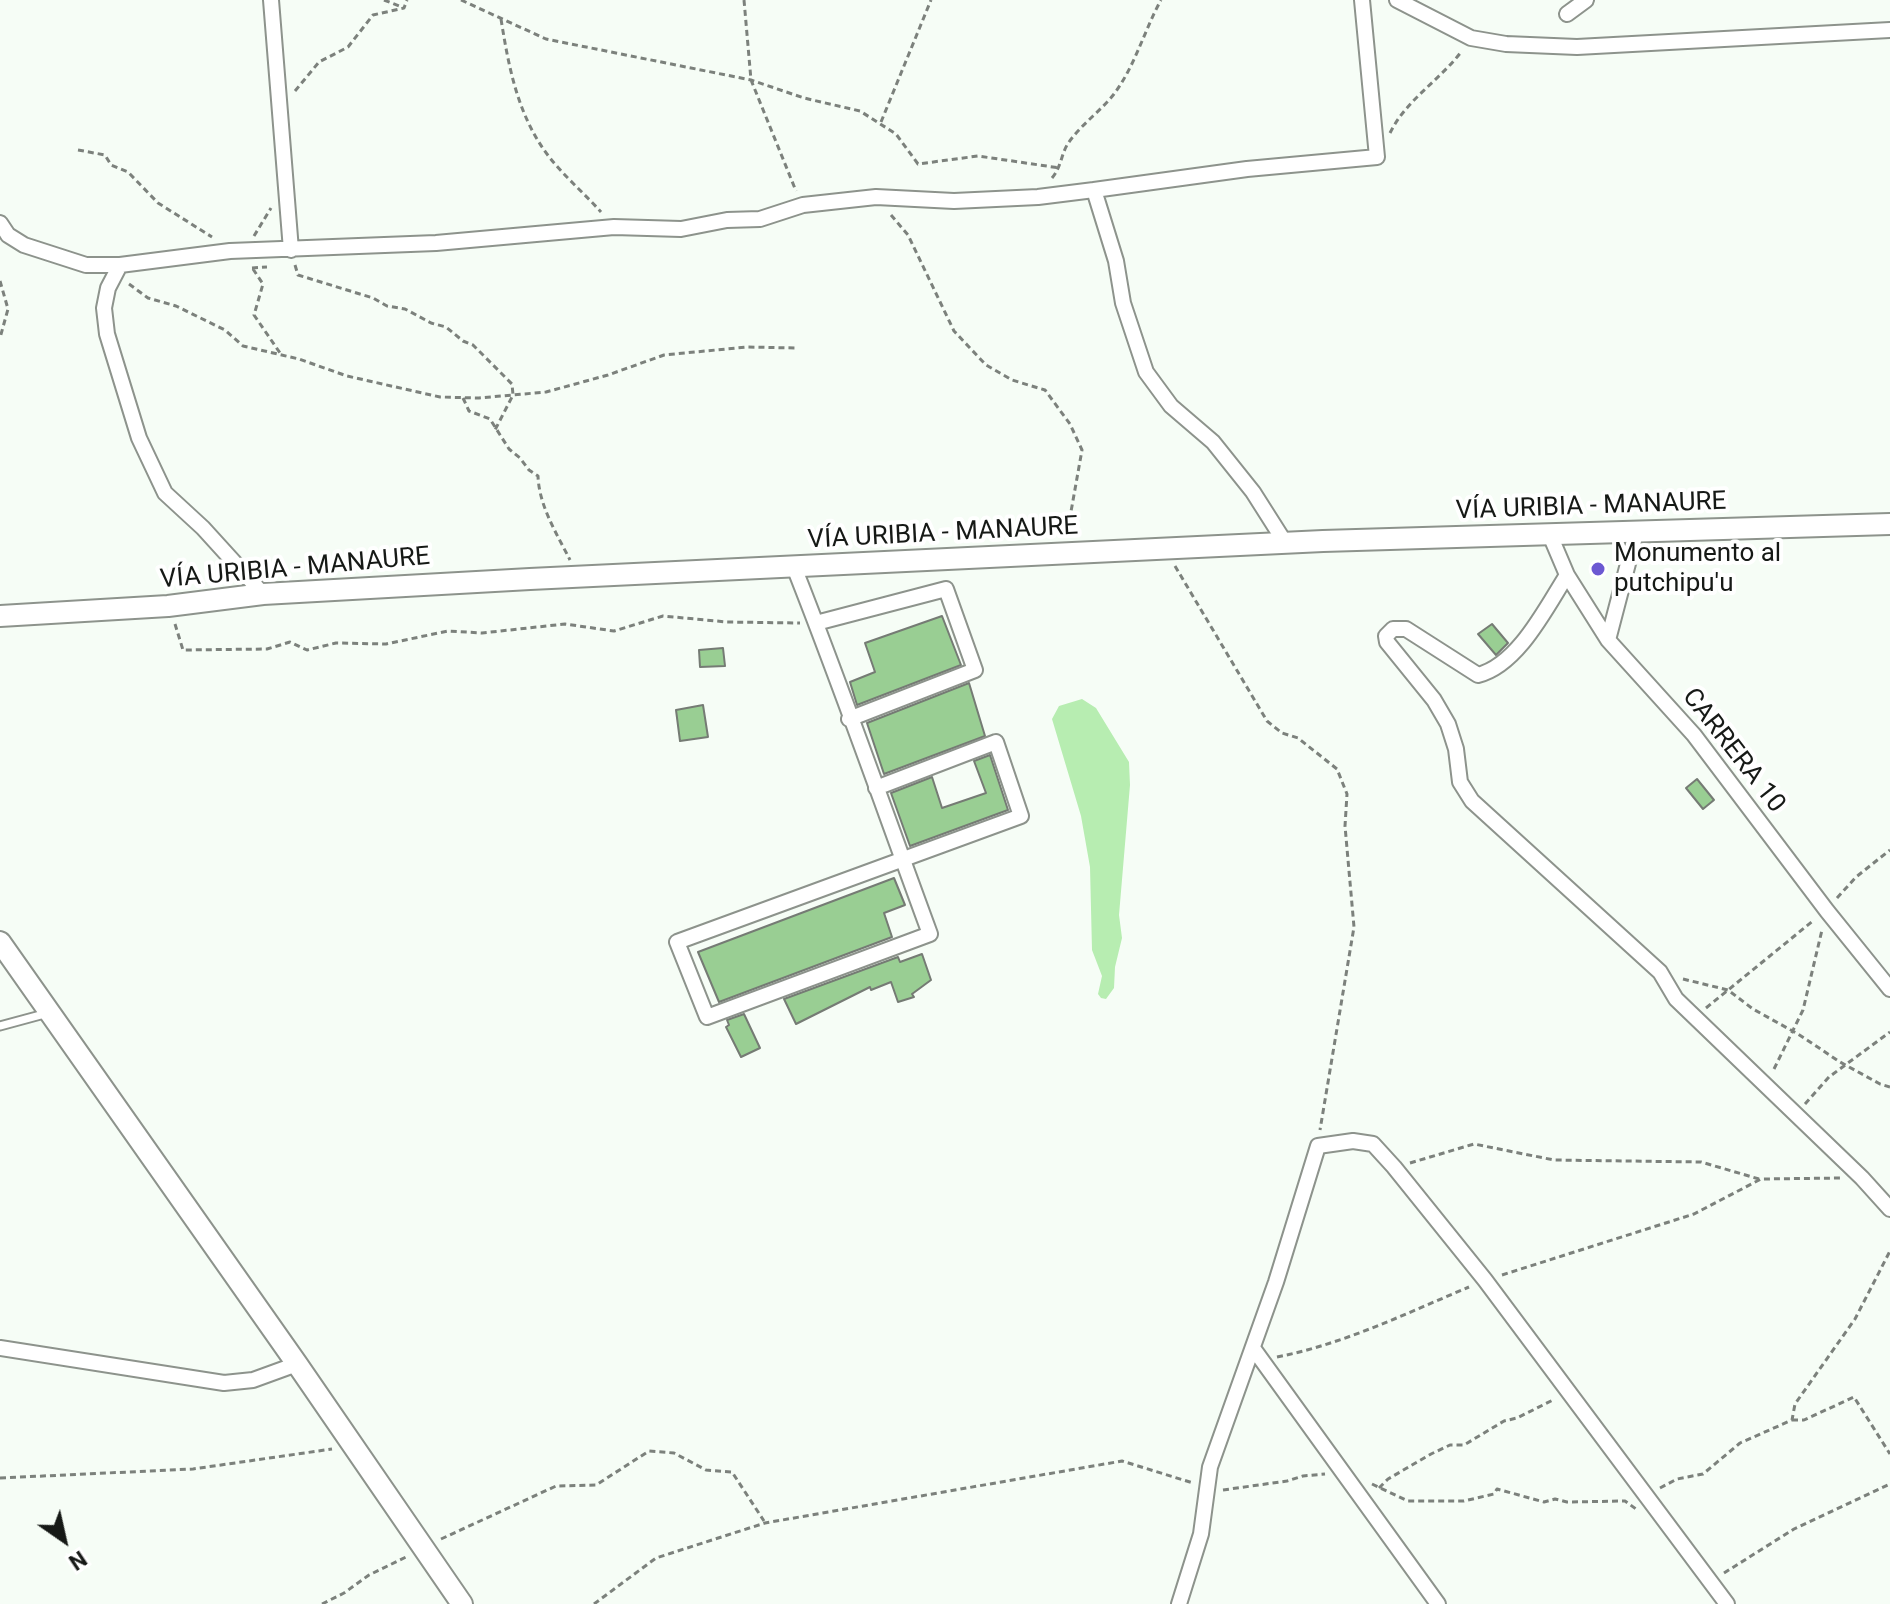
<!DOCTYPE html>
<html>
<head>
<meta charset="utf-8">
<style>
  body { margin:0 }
  #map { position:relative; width:1890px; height:1604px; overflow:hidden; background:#f6fdf6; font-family:Roboto,sans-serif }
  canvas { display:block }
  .north { position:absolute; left:24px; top:1500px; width:80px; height:80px; -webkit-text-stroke:6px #fff; paint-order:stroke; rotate:146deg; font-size:22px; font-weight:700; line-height:32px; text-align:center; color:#161916 }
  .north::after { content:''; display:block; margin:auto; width:28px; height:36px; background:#161916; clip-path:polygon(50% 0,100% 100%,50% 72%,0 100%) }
</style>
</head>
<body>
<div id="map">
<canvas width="1890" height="1604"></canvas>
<div class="north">N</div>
</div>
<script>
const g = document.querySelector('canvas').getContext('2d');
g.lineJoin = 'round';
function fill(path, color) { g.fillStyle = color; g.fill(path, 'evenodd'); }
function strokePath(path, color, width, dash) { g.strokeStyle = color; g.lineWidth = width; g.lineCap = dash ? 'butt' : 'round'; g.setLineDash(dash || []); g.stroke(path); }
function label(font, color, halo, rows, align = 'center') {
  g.font = font + ' Roboto,sans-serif'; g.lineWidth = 8; g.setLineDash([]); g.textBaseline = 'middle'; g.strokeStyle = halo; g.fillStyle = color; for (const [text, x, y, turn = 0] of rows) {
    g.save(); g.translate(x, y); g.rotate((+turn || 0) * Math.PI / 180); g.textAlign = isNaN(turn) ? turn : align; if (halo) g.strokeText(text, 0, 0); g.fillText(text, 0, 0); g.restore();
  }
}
const water = new Path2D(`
  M1082 699 1096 708 1129 762 1130 785 1119 915 1122 938 1115 967 1114 988 1106 999 1101 998 1098 994 1102 976 1092 950 1090 867 1081 816 1052 719 1059 706Z`);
const building = new Path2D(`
  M942 616 961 665 857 705 850 682 875 672 865 643Z
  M1492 624 1508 643 1496 655 1478 634Z
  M723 648 725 666 700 667 699 650Z
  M969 683 985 736 884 774 867 723Z
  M703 705 708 737 680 741 676 710Z
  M990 755 1008 810 910 846 891 793 932 777 942 808 986 793 974 761Z
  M1697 779 1714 800 1703 809 1686 788Z
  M894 878 905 905 884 913 892 937 719 1002 698 952Z
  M922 954 931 980 912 994 914 997 898 1002 891 982 871 990 870 987 796 1024 784 999 898 957 900 962Z
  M744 1014 760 1048 741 1057 726 1027 729 1025 727 1020Z`);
const path = new Path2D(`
  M384 0 404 8
  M461 0 546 39 751 80 804 98 860 111 896 134 918 164 978 156 1060 168
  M744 0 751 80 796 191
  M501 19C509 69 518 117 550 158 565 177 585 194 601 212
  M295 91 319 62 348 47 373 15 404 8 407 0
  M881 122 931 0
  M1390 133C1406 100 1440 80 1461 52
  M78 150 105 155 111 165 128 172 158 203 212 237
  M1052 178C1061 167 1061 156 1067 145 1079 126 1100 112 1114 94 1135 66 1144 31 1161 0
  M891 215 908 235 954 331 986 365 1012 380 1045 390 1070 424 1082 450 1067 534
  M254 236 271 208
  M295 265 298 275 373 298 387 306 405 309 431 323 446 327 463 341 473 345 512 384 513 395 495 430
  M252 268 267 267
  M253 269 263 284 254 315 280 353
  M0 281 8 309 0 338
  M129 284 148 298 176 306 225 330 243 346 299 359 347 376 440 397 479 398 546 392 608 375 664 355 747 347 795 348
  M463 398 469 411 490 419 509 449 520 458 529 470 538 476C539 506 557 534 570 560
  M1175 566 1267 721 1282 733 1298 738 1337 769 1347 794 1345 826 1354 927 1320 1130
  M175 624 183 650 267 649 290 642 307 650 336 643 386 644 448 631 482 633 565 624 614 631 663 616 727 622 800 623
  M1837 898 1856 877 1890 850
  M1683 979 1728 990 1753 1009 1798 1034 1840 1062 1880 1084 1890 1087
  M1706 1008 1814 920
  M1774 1069 1803 1010 1822 930
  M1805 1104 1829 1077 1890 1032
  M1410 1163 1474 1144 1554 1160 1701 1162 1759 1179
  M1502 1275 1694 1214 1761 1179 1841 1178
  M1277 1357C1344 1344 1407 1313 1469 1287
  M1792 1420H1804L1854 1397 1890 1454
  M0 1478 193 1469 332 1449
  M1372 1484 1408 1501H1464L1494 1494 1497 1489 1544 1502 1555 1499 1567 1502 1625 1501 1636 1509
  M1379 1488 1388 1479 1431 1454 1450 1445H1464L1504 1421 1517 1418 1555 1399
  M1660 1488 1677 1479 1703 1474 1740 1443 1792 1420 1795 1404 1855 1319 1890 1251
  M1223 1490 1287 1481 1303 1476 1325 1474
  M441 1539 556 1486 596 1485 649 1451 674 1453 706 1470 732 1472 764 1521
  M1724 1573 1794 1529 1890 1484
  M322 1604 344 1593 369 1575 406 1557
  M594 1604 656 1558 765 1523 1122 1461 1193 1483`);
const lane = new Path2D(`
  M0 1026 48 1013`);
const street = new Path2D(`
  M271 0 291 250
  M1397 0 1471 38 1506 44 1577 47 1890 30
  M1567 14 1586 0
  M1094 190 1247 169 1377 157 1362 0
  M0 223 8 235 24 245 86 265H120L230 251 436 243 614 227 681 229 727 220 760 219 803 205 876 197 954 201 1038 197 1094 190 1116 261 1123 303 1146 372 1171 406 1213 442 1253 492 1286 544
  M120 265 108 288 104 308 107 334 139 438 165 493 203 528 263 594
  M1550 535 1567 575 1608 640 1694 735 1827 911 1890 989
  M794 567C842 688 885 812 930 934L707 1017 677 942 1021 816 996 742 876 788
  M1567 575C1546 608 1518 665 1478 675L1406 629H1393L1386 636 1387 642 1434 700 1448 724 1456 749 1460 782 1472 801 1660 972 1676 999 1862 1178 1890 1209
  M816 623 946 589 975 670 849 719
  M1608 640 1636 533
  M0 1348 224 1383 253 1380 297 1364
  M1253 1348 1438 1604
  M1179 1604 1201 1534 1210 1467 1276 1282 1318 1146 1353 1141 1373 1144 1394 1167 1485 1280 1727 1604`);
const secondary = new Path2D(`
  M0 616 168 606 263 594 530 579 1323 541 1890 524
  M0 942 297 1364 462 1604`);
const markers = [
  [1598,569,8,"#6c58d2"]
];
const streetNames = [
  ["VÍA URIBIA - MANAURE",1591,507,-2],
  ["VÍA URIBIA - MANAURE",943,534,-3],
  ["VÍA URIBIA - MANAURE",295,569,-5],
  ["CARRERA 10",1733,751,52]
];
const poiNames = [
  ["Monumento al",1614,554],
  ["putchipu'u",1614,584]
];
fill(water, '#b7edb1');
fill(building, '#99ce93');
strokePath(building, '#757b74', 2);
strokePath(lane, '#8d938c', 11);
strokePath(street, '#8d938c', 18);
strokePath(secondary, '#8d938c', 24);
strokePath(path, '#7c817c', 3, [6, 4]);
strokePath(lane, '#fff', 7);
strokePath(street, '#fff', 14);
strokePath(secondary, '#fff', 20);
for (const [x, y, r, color] of markers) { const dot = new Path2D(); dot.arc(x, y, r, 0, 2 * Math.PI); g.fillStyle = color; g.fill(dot); strokePath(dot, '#fff', 3); }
label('26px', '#161916', '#fff', streetNames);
label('26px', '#161916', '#fff', poiNames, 'left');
</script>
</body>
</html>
